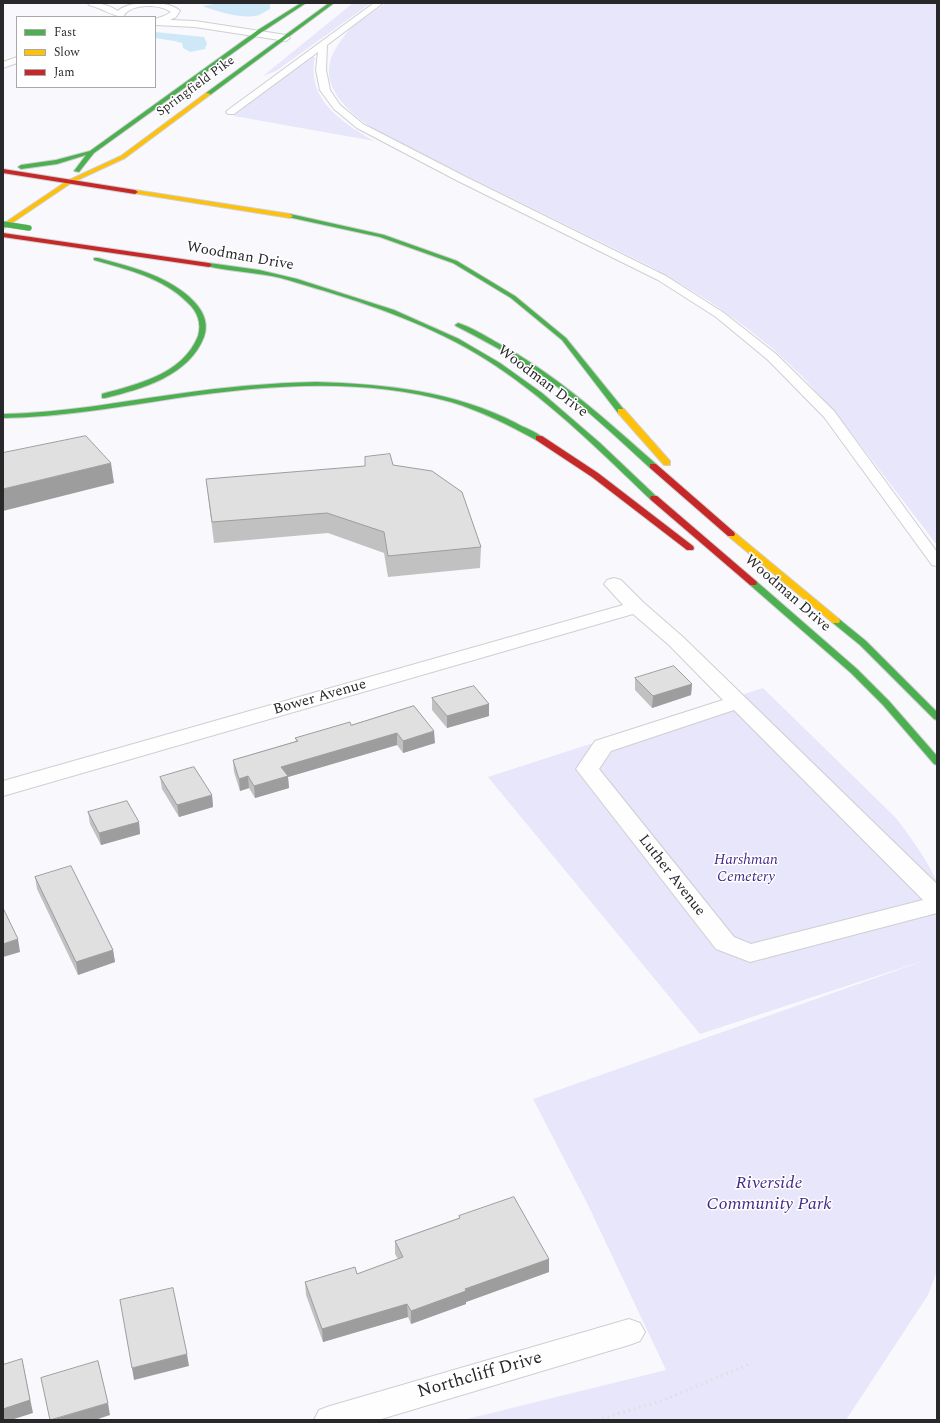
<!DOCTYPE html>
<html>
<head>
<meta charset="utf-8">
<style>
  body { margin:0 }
  #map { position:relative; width:940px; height:1423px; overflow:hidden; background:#f9f9fd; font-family:Spectral,serif }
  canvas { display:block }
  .frame { position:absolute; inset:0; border:4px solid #28282b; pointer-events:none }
  .legend { position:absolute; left:16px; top:16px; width:140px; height:72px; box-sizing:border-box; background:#fff; border:1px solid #a9a9aa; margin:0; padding:5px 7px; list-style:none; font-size:12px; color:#28282b }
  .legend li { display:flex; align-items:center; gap:8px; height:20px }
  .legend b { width:20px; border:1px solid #a9a9aa }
</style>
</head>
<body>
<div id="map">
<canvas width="940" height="1423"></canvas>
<div class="frame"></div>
<ul class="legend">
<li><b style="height:5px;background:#4caf50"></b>Fast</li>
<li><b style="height:5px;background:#ffc107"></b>Slow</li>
<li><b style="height:5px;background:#c62828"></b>Jam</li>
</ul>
</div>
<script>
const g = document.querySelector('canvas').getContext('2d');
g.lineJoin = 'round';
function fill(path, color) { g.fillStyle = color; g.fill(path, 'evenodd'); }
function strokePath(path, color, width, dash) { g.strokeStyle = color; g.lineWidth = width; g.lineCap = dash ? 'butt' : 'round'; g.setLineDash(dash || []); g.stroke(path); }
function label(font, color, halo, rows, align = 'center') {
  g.font = font + ' Spectral,serif'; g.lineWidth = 3; g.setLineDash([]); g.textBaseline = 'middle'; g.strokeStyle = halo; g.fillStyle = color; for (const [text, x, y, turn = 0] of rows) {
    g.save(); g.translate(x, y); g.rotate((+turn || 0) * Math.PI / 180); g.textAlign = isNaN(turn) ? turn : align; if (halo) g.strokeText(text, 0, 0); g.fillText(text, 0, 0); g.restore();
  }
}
const green = new Path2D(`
  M353 3H371L276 71 263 76Z
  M386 3H937V545L842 421 803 377 772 348 743 325 709 301 652 267 387 137C356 119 309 86 338 45 341 40 345 35 349 30 360 20 374 12 386 3Z
  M311 57H315C306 100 342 122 374 141L234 116 240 109Z
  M763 688 896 818C912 839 926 858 937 882V1271L928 1295 846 1420H463L666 1370 588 1205 533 1099 929 959 700 1034 488 777Z`);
const water = new Path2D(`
  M220 3H270V9C266 11 263 13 259 15 244 20 216 11 202 6Z
  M155 32 204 37 207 43 205 49 190 52 183 48 182 43 174 41 155 38Z`);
const path = new Path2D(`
  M597 1420 661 1401 752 1363`);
const lane = new Path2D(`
  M88 3C100 3 107 4 118 11 128 0 170 0 180 11L176 17 170 20 195 21 286 35 290 38 286 41 195 27 155 25V19L164 16 171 12C160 4 133 3 124 15L125 17C113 17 102 8 89 5Z
  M374 3H383L327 45 326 70 330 90 340 105 363 124 464 176 666 276 724 313 776 354 834 411 937 552V566L932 565 824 417 768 360 716 317 658 280 456 180 357 128 334 109 320 90 316 70 318 52 234 114H228L226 112 228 110Z
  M17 57V63L3 68V62Z`);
const street = new Path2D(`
  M614 578 621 580 644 603 683 637 937 884V913L750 962 716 949 576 769 595 741 723 700 669 645 633 614 3 796V781L623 605 604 584 607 580ZM734 710 923 900 751 944 734 937 599 769 611 751Z
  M629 1319 640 1323 645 1332 640 1341 629 1345 378 1420H314L319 1410 330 1406Z`);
const fast = new Path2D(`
  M301 3H306L262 32 94 153 79 172 74 171 86 155 57 164 21 169 18 167 21 165 56 160 90 151 258 30Z
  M329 3H334L210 95H206V93Z
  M290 214 384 235 457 261 515 296 566 338 625 411 624 413H618L562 340 511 298 453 263 380 237 288 217V215Z
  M94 258H98C127 266 158 273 182 291 197 302 211 318 204 337 189 376 142 389 105 398H102V394C138 384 183 374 198 336 202 323 197 311 188 303 164 278 126 269 94 260Z
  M209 263 259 270 297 279 394 310 459 339 500 363 542 393 600 443 658 498 654 500H651C602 453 553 404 496 366 444 331 384 309 325 291 310 287 296 282 281 278 257 272 231 272 207 266L206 265Z
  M458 323C471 327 484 335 496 342 556 374 605 419 656 464V468H650C613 434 577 400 536 371 510 354 483 340 456 326L455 325Z
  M316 382C385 384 454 391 516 423 524 428 536 431 543 438L542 440H536C509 425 481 411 451 402 362 377 267 385 177 398 119 407 62 417 3 418V414C62 413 119 402 177 394 224 387 270 383 316 382Z
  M750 581H756L857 669 889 701 937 756V765L934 764 883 705 851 673 750 585 749 583Z
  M836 618 839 619 866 641 937 712V720L934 719 860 645 833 623 832 621 833 619Z`);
const slow = new Path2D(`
  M206 93 211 94 125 158 71 183 3 229V224L67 181 121 156Z
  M135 190 290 214 293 216 290 218 133 193V191Z
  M618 409H624L670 461V465H664L618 413Z
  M728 532H734L839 619 840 621 839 623H833L728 536 727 534Z`);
const jam = new Path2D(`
  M3 169 135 190 138 192 135 194 3 173Z
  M3 233 209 263 212 265 209 267 3 237Z
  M536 436H542L598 473 693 546 694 548 693 550H687L592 477 536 440Z
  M650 464H656L734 532 735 534 734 536H728L650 468Z
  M651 496H657L756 581 757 583 756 585H750L651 500 650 498Z`);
const fastBridge = new Path2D(`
  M3 224 29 228`);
const wall = new Path2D(`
  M393 465 481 547 480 568 388 577 384 553 328 533 214 543 206 479Z
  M635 678 692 684 691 695 652 708 635 690Z
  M432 698 489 704V716L447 728 432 710Z
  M414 706 435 743 403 753 397 745 288 777 289 788 255 798 249 788 240 791 234 772 233 760 296 741 295 738 351 725Z
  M160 777 212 795 213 807 179 817 162 789Z
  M88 812 139 822 140 834 101 845 90 824Z
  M35 877 113 950 115 962 78 975 37 889Z
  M459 1216 549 1259V1272L466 1302V1304L411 1324 408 1317 323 1342 306 1295 305 1282 357 1274 398 1259 395 1254V1241L459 1218Z`);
const shadedWall = new Path2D(`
  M111 463 114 483 3 511V489Z
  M692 684 691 695 652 708 653 696Z
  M489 704V716L447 728V716Z
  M434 731 435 743 403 753V741Z
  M397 733V745L288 777 289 788 255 798 254 786 281 767Z
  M248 776 249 788 240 791 239 779Z
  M212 795 213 807 179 817 177 805Z
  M139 822 140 834 101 845 99 833Z
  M18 939 20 952 3 957V944Z
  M113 950 115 962 78 975 76 962Z
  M549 1259V1272L466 1302V1304L411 1324V1311L465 1289Z
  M407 1304 408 1317 323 1342 322 1329Z
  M187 1354 189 1366 134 1380 132 1368Z
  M22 1359 33 1413 11 1420H3V1409Z
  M108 1403 110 1415 95 1420H51Z`);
const building = new Path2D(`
  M86 436 111 463 3 489V453Z
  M390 454 393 465 432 471 462 492 481 547 388 556 384 532 327 513 212 522 206 479 365 466V457Z
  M674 666 692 684 653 696 635 678Z
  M474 686 489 704 447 716 432 698Z
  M414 706 434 731 403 741 397 733 281 767 288 776 254 786 248 776 239 779 233 760 298 741 295 738 350 722 351 725Z
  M194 767 212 795 177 805 160 777Z
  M127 801 139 822 99 833 88 812Z
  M71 866 113 950 76 962 35 877Z
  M3 908 18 939 3 944Z
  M514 1197 549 1259 465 1289 466 1291 411 1311 407 1304 322 1329 305 1282 355 1267 357 1274 403 1257 395 1241 460 1218 459 1216Z
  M173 1288 187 1354 132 1368 120 1300Z
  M22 1359 30 1400 3 1409V1365Z
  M98 1361 108 1403 50 1420 41 1378Z`);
const farStreetnames = [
  ["Springfield Pike",196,87,-36]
];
const streetNames = [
  ["Woodman Drive",240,257,10],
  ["Woodman Drive",542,382,37],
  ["Woodman Drive",787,594,41],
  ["Bower Avenue",320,698,-16],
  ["Luther Avenue",671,876,52]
];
const parkNames = [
  ["Harshman",746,861],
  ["Cemetery",746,878]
];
const nearParknames = [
  ["Riverside",769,1184],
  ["Community Park",769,1205]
];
const nearStreetnames = [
  ["Northcliff Drive",480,1376,-16]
];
fill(green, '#e7e6fa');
fill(water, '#cee8f8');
strokePath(lane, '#cfcfd2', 2);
strokePath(street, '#cfcfd2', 2);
strokePath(fast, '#cfcfd2', 2);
strokePath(slow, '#cfcfd2', 2);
strokePath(jam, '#cfcfd2', 2);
strokePath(path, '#dfdfdf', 3, [1.5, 4]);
fill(lane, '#fefeff');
fill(street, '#fefeff');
fill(fast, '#4caf50');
fill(slow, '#ffc107');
fill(jam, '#c62828');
strokePath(fastBridge, '#cfcfd2', 6, []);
strokePath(fastBridge, '#4caf50', 5.5);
fill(wall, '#c2c1c1');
fill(shadedWall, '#9e9d9d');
fill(building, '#e1e0e0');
strokePath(building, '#9e9d9d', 1);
label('13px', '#28282b', '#fff', farStreetnames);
label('15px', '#28282b', '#fff', streetNames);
label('italic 15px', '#452a8b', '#fff', parkNames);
label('italic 18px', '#452a8b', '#fff', nearParknames);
label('18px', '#28282b', '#fff', nearStreetnames);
</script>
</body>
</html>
